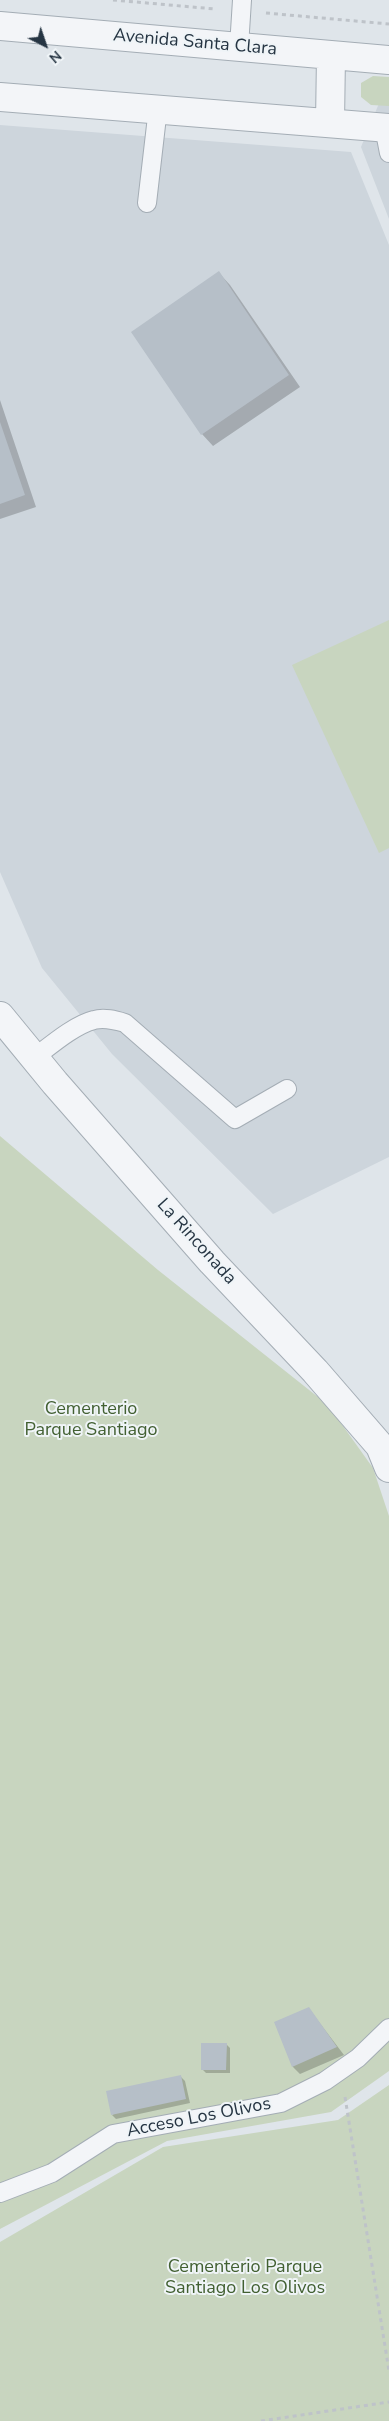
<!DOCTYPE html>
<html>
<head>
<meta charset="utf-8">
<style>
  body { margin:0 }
  #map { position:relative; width:389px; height:2421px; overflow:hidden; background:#dfe5ea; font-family:"Nunito Sans",sans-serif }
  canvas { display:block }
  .north { position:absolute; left:20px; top:20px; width:50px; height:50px; -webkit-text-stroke:4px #eff4f7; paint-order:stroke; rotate:139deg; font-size:14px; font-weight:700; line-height:20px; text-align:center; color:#263543 }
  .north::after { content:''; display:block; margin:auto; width:18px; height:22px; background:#263543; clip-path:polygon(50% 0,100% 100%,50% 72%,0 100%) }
</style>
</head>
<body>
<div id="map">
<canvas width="389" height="2421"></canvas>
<div class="north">N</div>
</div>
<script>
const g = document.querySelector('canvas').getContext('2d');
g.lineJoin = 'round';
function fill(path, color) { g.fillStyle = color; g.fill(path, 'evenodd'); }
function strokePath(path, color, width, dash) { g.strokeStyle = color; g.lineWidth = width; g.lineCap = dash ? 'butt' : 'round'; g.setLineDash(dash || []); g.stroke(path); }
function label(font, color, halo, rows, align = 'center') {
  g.font = font + ' "Nunito Sans",sans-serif'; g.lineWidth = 4; g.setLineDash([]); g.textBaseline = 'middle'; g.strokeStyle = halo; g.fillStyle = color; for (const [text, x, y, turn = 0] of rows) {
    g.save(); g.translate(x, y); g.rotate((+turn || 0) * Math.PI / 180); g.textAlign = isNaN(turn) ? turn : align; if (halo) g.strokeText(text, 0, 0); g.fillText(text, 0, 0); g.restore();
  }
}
const built = new Path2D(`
  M389 79V219L361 147Z
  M0 125 351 152 389 245V1157L273 1214 112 1054 42 968 0 872Z`);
const green = new Path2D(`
  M373 76 389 77V106L371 105 361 97V83Z
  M389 620V848L379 853 292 665Z
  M0 1136 158 1270 328 1405 373 1468 389 1516V2071L331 2112 167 2141 0 2229Z
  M389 2085V2421H0V2242L163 2147 338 2120Z`);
const shadow = new Path2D(`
  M219 273 230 285 300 387 213 446 202 434Z
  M0 400 36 507 0 519Z
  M309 2009 344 2055 300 2074 293 2067 276 2023Z
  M226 2044 230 2048V2073H206L202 2069Z
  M181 2077 185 2081 190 2103 116 2119 112 2115Z`);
const building = new Path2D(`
  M219 271 289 375 201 435 131 332Z
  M0 422 25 495 0 504Z
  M309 2007 337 2047 292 2067 274 2022Z
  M201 2043H227L226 2070H201Z
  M181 2075 186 2099 111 2115 106 2091Z`);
const path = new Path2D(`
  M113 0 215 9
  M266 13 389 24
  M345 2097 389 2371
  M261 2421 389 2402`);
const service = new Path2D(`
  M239 47 242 0
  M384 127 389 153
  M147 203 158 108
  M34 1058C50 1046 74 1025 94 1020 104 1017 115 1020 125 1023L235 1119 287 1089
  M0 2193 52 2173 113 2134 281 2103 325 2081 358 2058 389 2028`);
const minor = new Path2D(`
  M0 26 389 60
  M0 97 389 128
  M330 123 331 55
  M0 1016 55 1083 212 1262 315 1371 380 1446 389 1468`);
const streetNames = [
  ["Avenida Santa Clara",195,43,5],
  ["La Rinconada",196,1242,48],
  ["Acceso Los Olivos",199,2118,-11]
];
const parkNames = [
  ["Cementerio",91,1410],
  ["Parque Santiago",91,1431],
  ["Cementerio Parque",245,2268],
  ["Santiago Los Olivos",245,2289]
];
fill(built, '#cdd5dc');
fill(green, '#c8d5bf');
fill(shadow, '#0003');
fill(building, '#b6bfc8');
strokePath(service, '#a4adb5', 20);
strokePath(minor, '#a4adb5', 30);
strokePath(path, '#bec3c9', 3, [4, 4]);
strokePath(service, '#f3f5f8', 18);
strokePath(minor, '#f3f5f8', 28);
label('18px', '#263543', '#eff4f7', streetNames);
label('18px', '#426032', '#eff4f7', parkNames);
</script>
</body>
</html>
